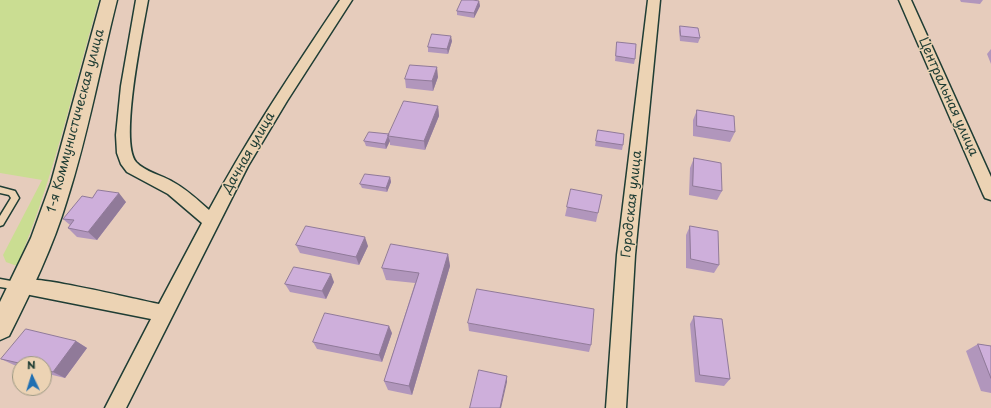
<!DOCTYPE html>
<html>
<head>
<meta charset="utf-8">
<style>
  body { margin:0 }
  #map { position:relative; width:991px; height:408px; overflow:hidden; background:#e6ccbc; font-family:"Playpen Sans",sans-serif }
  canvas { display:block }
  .north { position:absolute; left:12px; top:356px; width:40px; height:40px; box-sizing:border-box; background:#ecd3b4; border:1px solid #9a9781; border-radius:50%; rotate:356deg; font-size:11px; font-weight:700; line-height:16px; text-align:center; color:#1f3d34 }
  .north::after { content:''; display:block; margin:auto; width:14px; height:18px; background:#1f6fb2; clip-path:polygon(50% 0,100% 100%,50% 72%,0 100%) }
</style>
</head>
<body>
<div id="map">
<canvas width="991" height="408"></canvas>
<div class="north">N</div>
</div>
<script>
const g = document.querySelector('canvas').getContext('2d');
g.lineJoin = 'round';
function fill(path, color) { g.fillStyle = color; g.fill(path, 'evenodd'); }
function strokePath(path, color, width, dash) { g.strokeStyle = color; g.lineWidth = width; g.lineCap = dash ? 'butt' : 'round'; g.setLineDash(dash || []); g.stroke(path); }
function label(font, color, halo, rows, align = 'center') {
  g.font = font + ' "Playpen Sans",sans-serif'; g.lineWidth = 3; g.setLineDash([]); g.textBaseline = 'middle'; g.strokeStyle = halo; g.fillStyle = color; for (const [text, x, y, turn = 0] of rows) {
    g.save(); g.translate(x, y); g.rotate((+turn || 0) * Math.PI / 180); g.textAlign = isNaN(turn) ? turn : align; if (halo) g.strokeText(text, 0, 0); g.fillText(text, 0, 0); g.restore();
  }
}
const green = new Path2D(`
  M0 0H99C73 89 53 181 17 266L6 262 3 255 42 180 0 173Z`);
const lane = new Path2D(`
  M0 187 15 191 19 198 3 225 0 226V216L11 198 9 195 0 193Z
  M0 279 22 283 23 286 22 289 19 290 0 287Z`);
const street = new Path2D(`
  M136 0H148C143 29 119 141 136 162 145 172 162 175 173 182 186 189 198 200 209 210 248 137 294 69 340 0H352L287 101 248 166 126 408H105L151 319 15 292 12 286 15 280C34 274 133 299 159 304L202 223 168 194 127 172 121 164 117 153 116 135 121 86Z
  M648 0H660L635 255 626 408H606L617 255Z
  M899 0H911L991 177V200L985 198 983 194Z`);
const secondary = new Path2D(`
  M101 0H117C100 67 88 135 67 200 53 247 31 292 9 336L0 340V302L31 238 51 183Z`);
const wall = new Path2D(`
  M960 0H983L980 4 961 2Z
  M479 1 480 6 474 18 457 15V11Z
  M680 26 700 38 698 43 680 41 679 31Z
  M452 41 448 54 428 52V47Z
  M617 42 635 59 634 64 615 61Z
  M991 49V64L987 54Z
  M438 77 433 91 406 88 405 79Z
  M438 106 439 116 425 150 390 145V141L386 149 366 146 364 141 389 134Z
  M697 110 735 132 730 142 693 136V120Z
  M598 130 623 145 622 150 595 146Z
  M694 158 722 191 717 200 689 195 690 168Z
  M390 177 391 182 387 192 362 188 360 184Z
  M92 198 126 202 97 240 77 237 68 228 70 225 63 219Z
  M567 207 598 213 596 222 565 216Z
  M690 226 719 265 714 273 686 268V235Z
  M296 245 368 246 359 265 300 253Z
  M448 254 450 266 412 395 388 390 384 381 415 283 386 280 382 268Z
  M334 282 326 299 290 292 285 284Z
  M694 316 730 379 724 386 695 382 690 324Z
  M468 323 591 345 589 352 469 331Z
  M392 333 382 362 317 349 313 342Z
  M76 341 87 348 65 378 44 373V364H20V367L14 365 1 359Z
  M978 344 991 346V393L981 391 966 351Z`);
const shadedWall = new Path2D(`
  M479 1 480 6 474 18V13Z
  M451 36 452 41 448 54 447 49Z
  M437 67 438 77 433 91 432 81Z
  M438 106 439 116 425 150 424 141Z
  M388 136 390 141 386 149 385 144Z
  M390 177 391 182 387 192 386 188Z
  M119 193 126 202 97 240 88 232Z
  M365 237 368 246 359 265 356 257Z
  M448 254 450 266 412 395 409 386Z
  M331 274 334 282 326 299 322 291Z
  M389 326 392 333 382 362 379 355Z
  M76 341 87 348 65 378 53 372Z
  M507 376V382L501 408H500Z`);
const building = new Path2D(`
  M462 0H473L479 1 474 13 457 11Z
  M680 26 698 28 700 38 681 36Z
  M432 34 451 36 447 49 428 47Z
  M617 42 636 44 635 59 616 56Z
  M410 65 437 67 432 81 405 79Z
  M404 101 438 106 424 141 388 136Z
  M697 110 734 116 735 132 697 126Z
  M598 130 624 134 623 145 596 141Z
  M369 132 389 134 385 144 364 141Z
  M694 158 721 163 722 191 693 186Z
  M365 174 390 177 386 188 360 184Z
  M571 189 602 195 598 213 567 207Z
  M98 190 119 193 88 232 68 228 74 220 63 219 82 196 92 198Z
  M306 226 365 237 356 257 296 245Z
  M690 226 718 231 719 265 691 259Z
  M391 244 448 254 409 386 384 381 419 273 382 268Z
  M294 267 331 274 322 291 285 284Z
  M477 289 594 309 591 345 468 323Z
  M325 313 389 326 379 355 313 342Z
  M694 316 722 319 730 379 700 375Z
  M26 329 76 341 53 372 44 369V364H23L1 359Z
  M978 344 991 346V378Z
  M479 370 507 376 500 408H470Z`);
const streetNames = [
  ["Центральная улица",948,97,66],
  ["1-я Коммунистическая улица",76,121,-75],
  ["Дачная улица",249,153,-60],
  ["Городская улица",632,204,-84]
];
fill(green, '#cadd92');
strokePath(lane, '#1f3d34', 3);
strokePath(street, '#1f3d34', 3);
strokePath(secondary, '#1f3d34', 3);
fill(lane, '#ecd3b4');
fill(street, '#ecd3b4');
fill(secondary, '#ecd3b4');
fill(wall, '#b196bc');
fill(shadedWall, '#907a99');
fill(building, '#ceafdb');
strokePath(building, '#907a99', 1);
label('13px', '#1f3d34', '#ecd3b4', streetNames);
</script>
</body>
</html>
